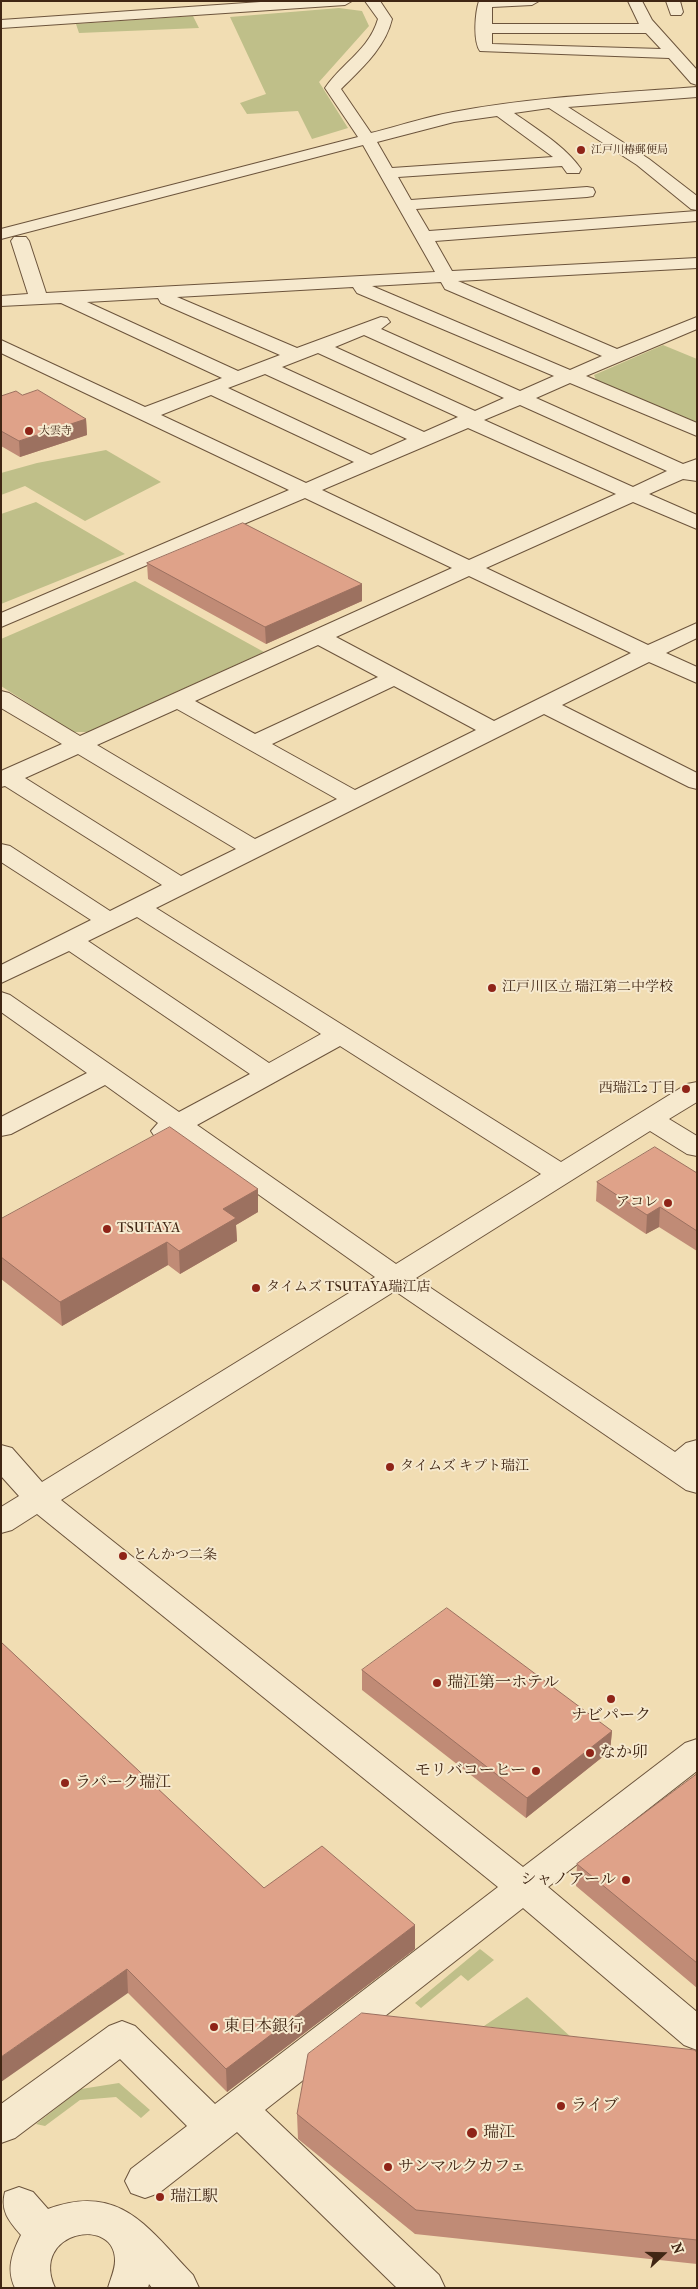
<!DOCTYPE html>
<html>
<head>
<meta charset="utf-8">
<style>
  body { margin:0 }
  #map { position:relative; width:698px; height:2289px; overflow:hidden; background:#f1ddb3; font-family:"IM FELL French Canon",serif }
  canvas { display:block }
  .frame { position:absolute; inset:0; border:2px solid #402614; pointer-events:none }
  .north { position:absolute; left:638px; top:2229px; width:50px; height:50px; -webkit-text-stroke:4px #f6e9ce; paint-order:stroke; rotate:69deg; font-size:14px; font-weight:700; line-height:20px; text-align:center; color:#402614 }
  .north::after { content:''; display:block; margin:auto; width:18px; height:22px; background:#402614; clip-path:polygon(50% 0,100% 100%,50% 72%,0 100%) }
</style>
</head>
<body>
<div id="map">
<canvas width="698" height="2289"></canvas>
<div class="frame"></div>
<div class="north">N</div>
</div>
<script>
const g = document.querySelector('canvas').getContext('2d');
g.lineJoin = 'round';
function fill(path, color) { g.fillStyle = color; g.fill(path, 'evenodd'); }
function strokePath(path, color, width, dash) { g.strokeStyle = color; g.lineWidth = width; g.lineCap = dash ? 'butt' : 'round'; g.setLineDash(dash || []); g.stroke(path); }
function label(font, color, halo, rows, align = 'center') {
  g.font = font + ' "IM FELL French Canon","Noto Serif JP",serif'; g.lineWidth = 4; g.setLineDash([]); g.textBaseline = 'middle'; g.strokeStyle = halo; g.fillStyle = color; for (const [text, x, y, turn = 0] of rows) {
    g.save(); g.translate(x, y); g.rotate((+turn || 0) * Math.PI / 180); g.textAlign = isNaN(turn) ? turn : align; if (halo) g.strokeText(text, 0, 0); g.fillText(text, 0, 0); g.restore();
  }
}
const green = new Path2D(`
  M339 8 362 11 369 26 319 82 348 128 312 139 298 111 247 114 240 103 266 94 230 17Z
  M193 16 199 28 79 33 76 24Z
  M663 345 697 359V425L597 382 594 375Z
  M106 450 161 482 85 521 25 486 1 495V473L37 463Z
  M36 502 125 554 1 604V514Z
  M135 581 264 652 88 732H73L1 686V639Z
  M480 1949 494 1960 468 1981 461 1975 421 2008 415 2003Z
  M527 1997 572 2038 484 2026Z
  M119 2083 150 2110 141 2118 116 2097 80 2100 45 2126 36 2124 81 2089Z`);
const minor = new Path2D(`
  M275 1H352L345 5 1 28V20Z
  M365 1H380L392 19C385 48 362 68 341 89L371 133C399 126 426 117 453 112 533 97 616 93 697 87V97L568 107 649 159 697 196V210L691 209 637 165 549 108 514 113C538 130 565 146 581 169L579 173H567L562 166 398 177 411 200 587 187 593 188 595 192 593 196 587 197 416 209 429 231 697 211V221L435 241 452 271 697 258V268L458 281 617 349 697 317V329L586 376 697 423V436L570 383 536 398 683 464 697 459V481L683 479 649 494 697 515V529L633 502 486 568 648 645 697 623V638L666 653 697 667V683L649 662 562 705 697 773V789L689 787 544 714 156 908 561 1162 687 1084 697 1082V1102L669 1119 697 1136V1156L687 1154 650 1131 416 1278 675 1452 686 1443 697 1440V1493L686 1490 395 1291 61 1500 523 1867 685 1743 697 1739V1771L548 1887 697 2012V2050L684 2045 523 1908 265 2110 439 2275 445 2288H397L237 2132 159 2193 145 2198 131 2193 125 2181 131 2169 187 2126 120 2059 15 2138 1 2143V2104L109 2026 122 2021 135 2026 215 2104 498 1887 37 1514 12 1530 1 1533V1507L19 1496 1 1476V1445L12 1448 42 1482 375 1277 176 1136 165 1139 155 1137 151 1131 158 1123 105 1085 11 1134 1 1136V1117L87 1073 1 1012V992L10 995 179 1112 250 1074 69 951 1 983V965L91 920 1 862V844L10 846 110 911 162 885 5 786 1 787V771L62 744 1 708V691L9 693 80 736 452 568 305 498 1 627V613L289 490 1 353V340L145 407 222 378 61 303 1 306V296L28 294 11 241 14 237H26L29 241 46 293 435 272 363 145 1 239V229L358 137 325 88C342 63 369 50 378 19ZM497 116 553 157 392 168 377 142 454 122ZM441 282 445 289 602 356 570 370 372 286ZM353 287 357 293 554 376 520 391 381 329 390 322 387 318 381 317 297 348 177 297ZM158 298 161 303 280 355 238 371 87 302ZM364 335 504 398 475 411 335 347ZM318 353 458 417 424 432 282 367ZM265 374 407 439 371 455 228 388ZM211 395 354 462 306 483 161 415ZM520 405 667 471 633 487 484 420ZM468 428 616 494 469 560 322 490ZM469 576 631 653 494 721 336 637ZM318 645 378 677 255 734 195 701ZM394 686 476 730 355 790 272 744ZM177 709 337 799 255 839 97 745ZM78 754 236 849 181 876 25 778ZM137 917 321 1034 269 1063 88 941ZM340 1046 541 1174 396 1264 197 1125Z
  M479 1H539L532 5 492 7V24H639L628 1H642L652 20 697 70V85L691 83 669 58 480 51C473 41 475 13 479 1ZM492 33H646L661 49 492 44Z
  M666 1H680L683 12 681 15H671Z
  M19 2187 33 2192 48 2209C120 2182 148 2228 193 2275L199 2288H152L149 2284 148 2288H108C110 2280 115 2270 115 2261 116 2215 29 2231 55 2288H15C6 2269 12 2253 21 2235 9 2221 0 2211 5 2192Z`);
const wall = new Path2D(`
  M22 395 86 419 87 435 20 457 1 446V396Z
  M147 563 362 584V601L266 644 148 579Z
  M697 1173V1251L659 1227 646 1234 596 1201 597 1182Z
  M258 1189V1212L236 1225 237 1241 180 1274 168 1265 62 1326 1 1279V1219Z
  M1 1642 264 1888 415 1925V1949L227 2092 128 1993Z
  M362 1670 612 1731 610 1751 526 1818 362 1690Z
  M697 1774V1988L576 1886 577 1864Z
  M697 2053V2264L415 2234 298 2139 297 2114Z`);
const shadedWall = new Path2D(`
  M86 419 87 435 20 457 19 441Z
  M362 584V601L266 644 265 627Z
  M258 1189V1212L236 1225 237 1241 180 1274 179 1251 223 1209Z
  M660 1207 659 1227 646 1234 647 1215Z
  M167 1242 168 1265 62 1326 60 1302Z
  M612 1731 610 1751 526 1818 527 1798Z
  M415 1925V1949L227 2092 226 2069Z
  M127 1969 128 1993 1 2082V2057Z`);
const building = new Path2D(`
  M38 390 86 419 19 441 1 431V396L16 391 22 395Z
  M243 523 362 584 265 627 147 563Z
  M170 1127 258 1189 223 1209 236 1218 179 1251 167 1242 60 1302 1 1257V1219Z
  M655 1147 697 1173V1231L660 1207 647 1215 597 1182Z
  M447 1608 612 1731 527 1798 362 1670Z
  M1 1642 264 1888 322 1846 415 1925 226 2069 127 1969 1 2057Z
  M697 1774V1963L577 1864Z
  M362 2013 695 2050 697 2053V2240L416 2210 297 2114 308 2054Z`);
const markers = [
  [581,150,5,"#8f2418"],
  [29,431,5,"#8f2418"],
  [492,988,5,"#8f2418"],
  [686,1089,5,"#8f2418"],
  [668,1203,5,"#8f2418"],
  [107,1229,5,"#8f2418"],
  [256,1288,5,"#8f2418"],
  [390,1467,5,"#8f2418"],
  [123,1556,5,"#8f2418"],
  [437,1683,5,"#8f2418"],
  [611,1699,5,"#8f2418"],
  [590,1753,5,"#8f2418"],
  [536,1771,5,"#8f2418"],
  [65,1783,5,"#8f2418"],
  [626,1880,5,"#8f2418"],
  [214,2027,5,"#8f2418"],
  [561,2106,5,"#8f2418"],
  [472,2133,6,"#8f2418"],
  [388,2167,5,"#8f2418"],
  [160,2197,5,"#8f2418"]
];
const farPoinames = [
  ["江戸川椿郵便局",591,150],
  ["大雲寺",39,431]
];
const poiNames = [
  ["江戸川区立 瑞江第二中学校",502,988],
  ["西瑞江2丁目",676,1089,"right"],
  ["アコレ",658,1203,"right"],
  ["TSUTAYA",117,1229],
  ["タイムズ TSUTAYA瑞江店",266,1288],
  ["タイムズ キプト瑞江",400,1467],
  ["とんかつ二条",133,1556]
];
const nearPoinames = [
  ["瑞江第一ホテル",447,1683],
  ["ナビパーク",611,1716,"center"],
  ["なか卯",600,1753],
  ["モリバコーヒー",526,1771,"right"],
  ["ラパーク瑞江",75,1783],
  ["シャノアール",616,1880,"right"],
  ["東日本銀行",224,2027],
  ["ライブ",571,2106],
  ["瑞江",483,2133],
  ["サンマルクカフェ",398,2167],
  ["瑞江駅",170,2197]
];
fill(green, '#bfbf89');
strokePath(minor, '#6c543c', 2);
fill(minor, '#f6e9ce');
fill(wall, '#c08b76');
fill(shadedWall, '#9c7160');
fill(building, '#dfa289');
strokePath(building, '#9c7160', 1);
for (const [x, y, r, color] of markers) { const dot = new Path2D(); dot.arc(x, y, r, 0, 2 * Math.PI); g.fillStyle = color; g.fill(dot); strokePath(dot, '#f6e9ce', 2); }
label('11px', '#402614', '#f6e9ce', farPoinames, 'left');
label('14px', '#402614', '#f6e9ce', poiNames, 'left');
label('16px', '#402614', '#f6e9ce', nearPoinames, 'left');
</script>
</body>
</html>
